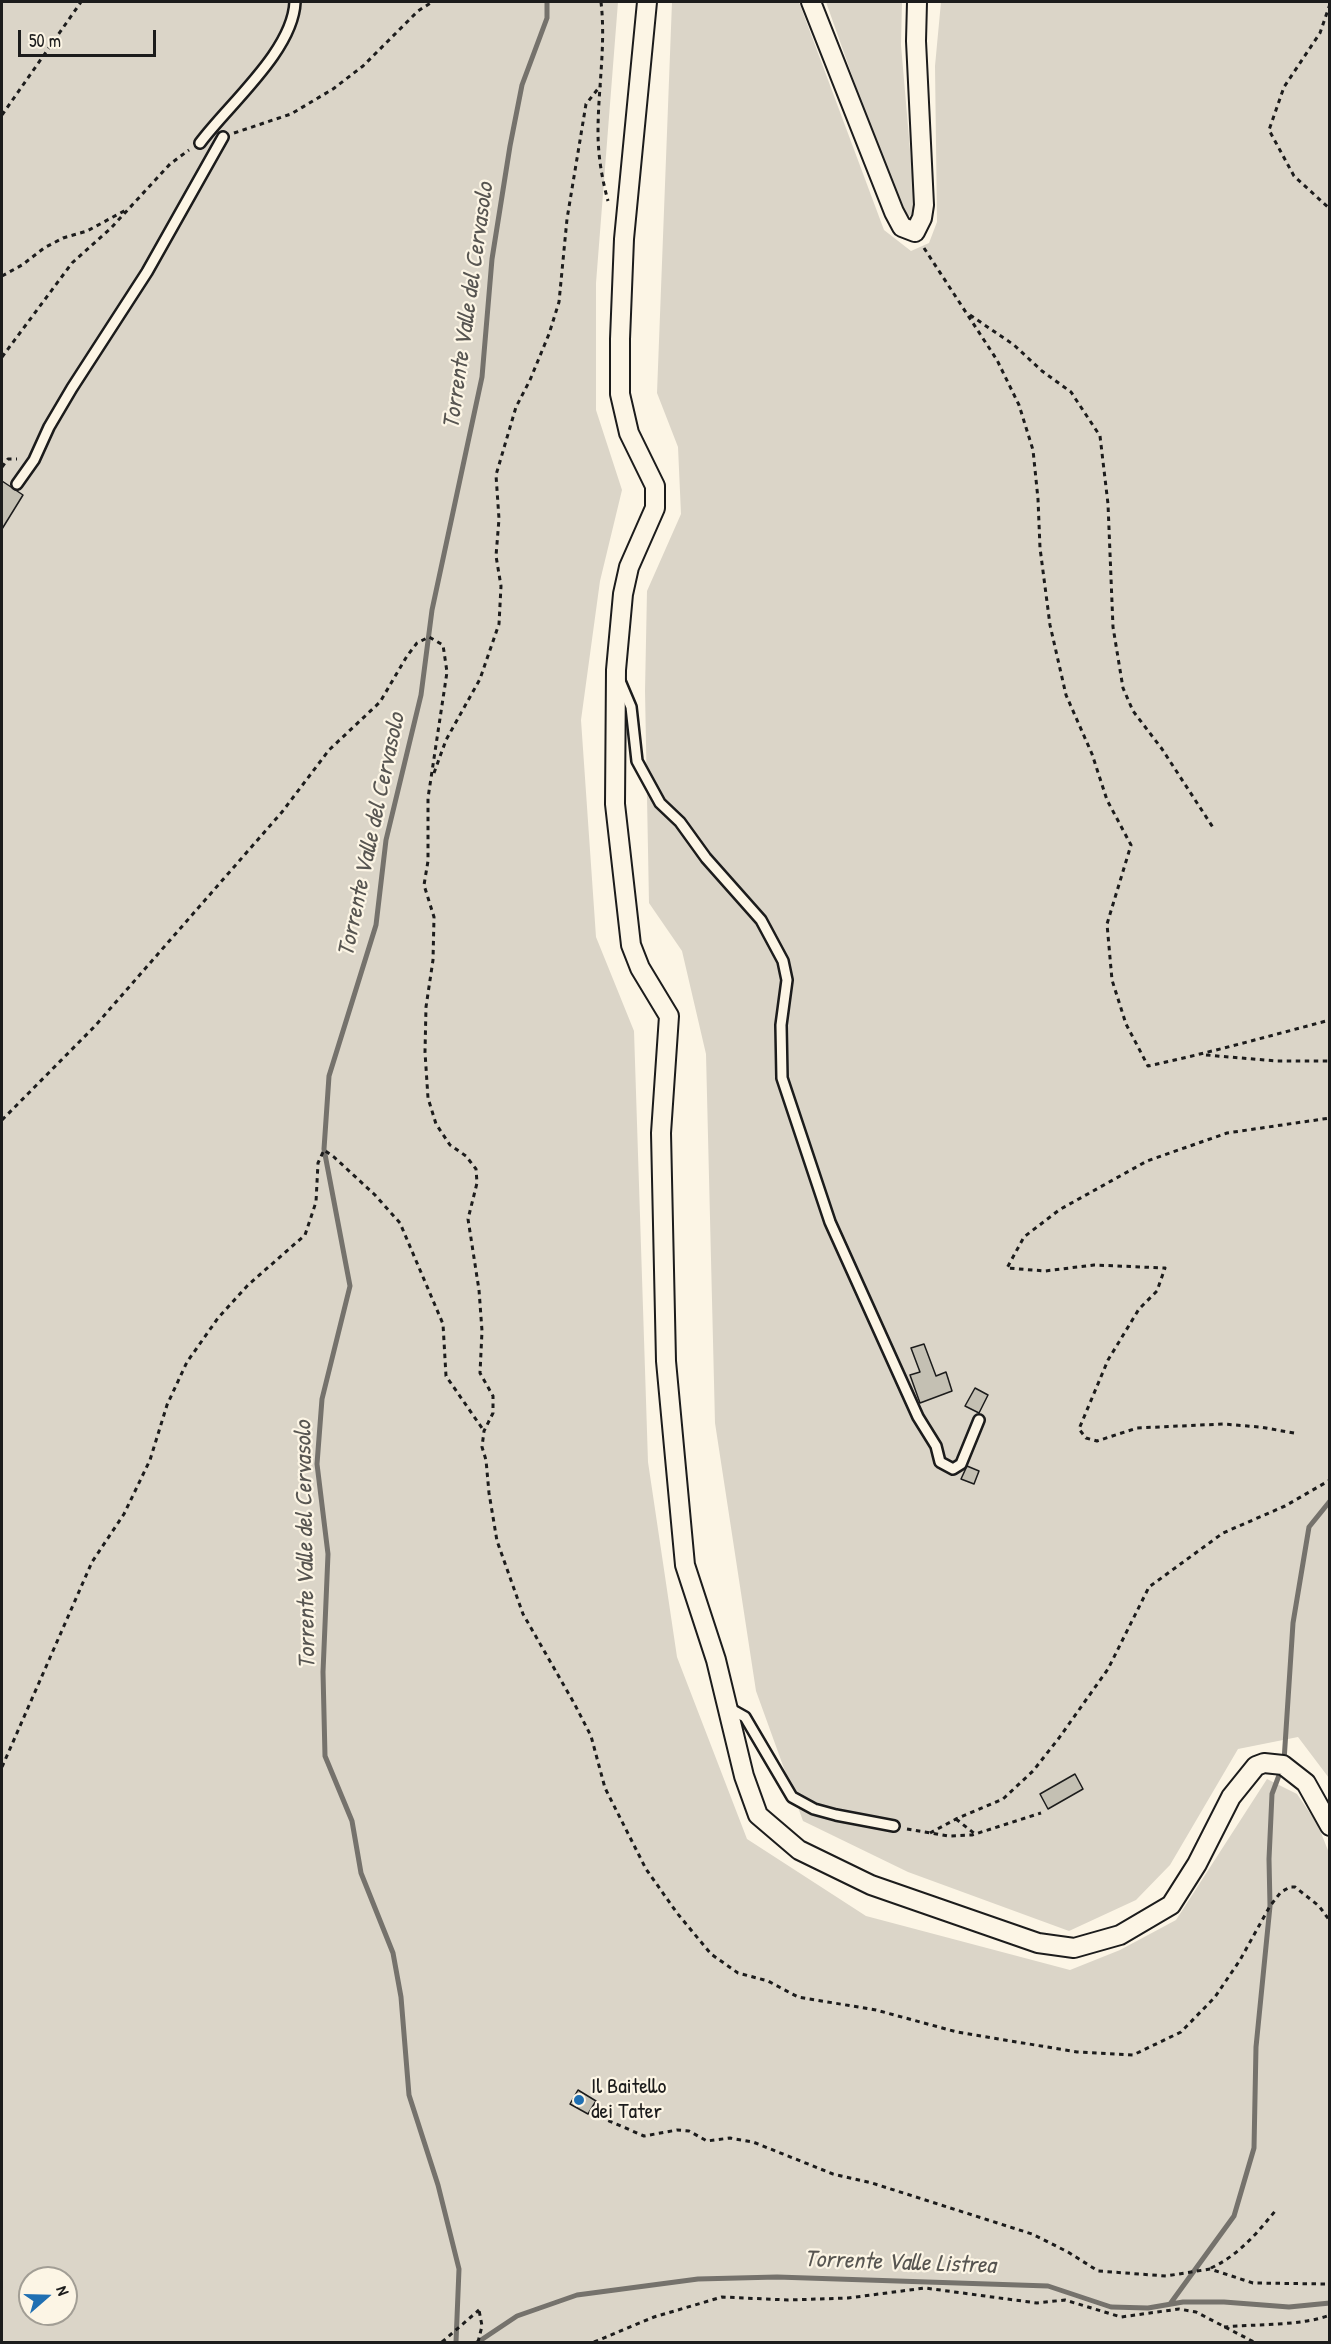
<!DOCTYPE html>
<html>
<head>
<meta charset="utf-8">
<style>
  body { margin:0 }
  #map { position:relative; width:1331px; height:2344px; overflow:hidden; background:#fcf5e5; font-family:"Patrick Hand",sans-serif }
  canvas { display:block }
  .frame { position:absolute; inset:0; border:3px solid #1c1c1c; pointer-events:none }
  .north { position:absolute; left:18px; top:2266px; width:60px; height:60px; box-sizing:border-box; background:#fcf5e5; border:2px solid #a29e95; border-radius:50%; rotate:70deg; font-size:16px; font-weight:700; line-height:24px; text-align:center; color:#1c1c1c }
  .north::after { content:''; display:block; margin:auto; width:21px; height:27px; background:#1f6fb2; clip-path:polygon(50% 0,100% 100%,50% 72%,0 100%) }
  .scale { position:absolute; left:18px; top:30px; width:138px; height:27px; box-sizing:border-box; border:3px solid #1c1c1c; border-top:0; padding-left:8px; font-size:18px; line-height:21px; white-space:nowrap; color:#1c1c1c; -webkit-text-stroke:4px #fcf5e5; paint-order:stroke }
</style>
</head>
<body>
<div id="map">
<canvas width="1331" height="2344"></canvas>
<div class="frame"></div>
<div class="north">N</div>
<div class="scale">50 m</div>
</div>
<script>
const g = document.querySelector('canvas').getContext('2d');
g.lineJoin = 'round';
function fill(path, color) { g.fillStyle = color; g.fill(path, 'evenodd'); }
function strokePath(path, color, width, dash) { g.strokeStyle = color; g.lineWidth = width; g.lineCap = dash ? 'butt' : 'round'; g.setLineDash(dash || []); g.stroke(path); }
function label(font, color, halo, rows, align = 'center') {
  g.font = font + ' "Patrick Hand",sans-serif'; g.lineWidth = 4.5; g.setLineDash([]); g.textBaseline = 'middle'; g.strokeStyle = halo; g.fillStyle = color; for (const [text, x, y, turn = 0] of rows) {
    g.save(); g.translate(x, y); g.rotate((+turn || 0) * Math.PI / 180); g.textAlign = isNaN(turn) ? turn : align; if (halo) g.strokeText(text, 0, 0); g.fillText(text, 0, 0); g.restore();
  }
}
const green = new Path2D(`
  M2 2H618L596 283V410L622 490 600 581 581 720 596 937 634 1031 648 1462 677 1657 747 1839 866 1916 1070 1970 1120 1950 1176 1920 1267 1779 1297 1794 1318 1825 1329 1853V2342H2ZM30 2278H66V2314H30Z
  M672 2H799L884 230 911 251 929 243 937 222 935 66 941 2H1329V1778L1298 1737 1238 1749 1170 1865 1136 1900 1069 1931 908 1872 803 1821 756 1691 715 1423 706 1054 682 951 649 903 645 691 647 591 681 514 678 447 657 393Z
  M826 2H902L901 45 914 196 913 214 907 217 899 208Z`);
const stream = new Path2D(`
  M1284 1761 1293 1623 1309 1527 1330 1501
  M1170 2304 1234 2216 1254 2148 1256 2047 1270 1906 1269 1859 1272 1794 1281 1770
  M456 2342 459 2269 438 2185 409 2095 401 1997 393 1953 361 1873 352 1821 325 1756 323 1672 328 1554 317 1464 322 1399 350 1286 324 1149 329 1076 376 925 386 840 421 695 432 610 482 377 492 259 510 146 522 85 547 18V2
  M478 2342 517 2316 577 2295 698 2279 777 2277 1048 2286 1111 2307 1148 2308 1183 2302H1224L1289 2307 1330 2303`);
const building = new Path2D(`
  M2 481 23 495 2 529Z
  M924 1344 936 1376 946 1372 952 1391 920 1403 910 1375 920 1372 911 1348Z
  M975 1388 988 1395 979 1413 965 1406Z
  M967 1466 979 1471 974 1484 961 1479Z
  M1075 1774 1083 1789 1048 1809 1040 1794Z
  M578 2090 596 2101 588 2114 570 2104Z`);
const path = new Path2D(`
  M601 2C606 45 598 88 598 132 598 156 602 179 608 201
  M1330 4 1320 33 1284 87 1269 130 1294 176 1330 209
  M2 115 81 2
  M234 133 291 114 333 89 363 66 418 11 432 2
  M924 248 997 360 1019 405 1033 450 1038 499 1040 548 1050 625 1066 695 1092 754 1107 800 1131 845 1107 924 1112 980 1126 1024 1148 1066C1209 1053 1269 1036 1330 1020
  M2 276 22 265 44 248 63 238 87 231 126 210
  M970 315 1014 345 1042 371 1071 392 1100 436 1108 504 1113 627 1123 688 1133 711 1162 749 1214 829
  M2 357 72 263 111 228 170 164 189 150
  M2 467 8 459H17
  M434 773 446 740 480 679 499 624 501 586 496 556 499 519 496 475 516 407 530 380 549 334 559 302 567 219 586 104 601 85
  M1206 1055 1277 1061H1330
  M2 1120 95 1026 282 812 329 750 380 702 407 656 417 643 429 637 443 645 447 672 428 798V861L424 885 434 917 433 960 426 1007 425 1052 428 1098 436 1124 450 1145 466 1156 476 1169 477 1183 468 1219 479 1290 482 1331 480 1373 493 1396V1413L484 1431 482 1447 486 1460 489 1493 497 1541 523 1614 574 1703 591 1736 605 1788 646 1869 677 1913 711 1954 738 1973 768 1981 798 1997 876 2010 957 2032 1077 2052 1133 2055 1181 2032 1215 1997 1240 1960 1270 1906 1281 1892 1290 1887H1295L1319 1906 1330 1921
  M1294 1433 1260 1427 1223 1424 1137 1428 1097 1441 1086 1438 1079 1429 1108 1360 1139 1309 1157 1291 1165 1268 1094 1265 1045 1271 1007 1268 1024 1237 1059 1210 1147 1161 1227 1133 1330 1118
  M2 1767 92 1562 124 1514 150 1460 167 1405 187 1362 218 1318 248 1285 305 1235 316 1202 318 1163 324 1150 334 1157 375 1195 400 1223 443 1324 446 1376 484 1431
  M956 1819 975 1834
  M907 1829 949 1836 972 1835 1041 1813
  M930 1833 956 1819 1003 1799 1033 1771 1059 1738 1108 1669 1149 1587 1223 1533 1285 1506 1330 1480
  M600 2117 644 2136 677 2130 689 2131 707 2141 730 2138 753 2142 833 2174 872 2183 1032 2234 1068 2252 1098 2271 1166 2276 1210 2269 1253 2283 1330 2284
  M1211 2268C1239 2255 1257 2233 1276 2210
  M1224 2327C1255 2324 1302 2326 1330 2315
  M442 2342 479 2310
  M478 2342 482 2326 479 2310
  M594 2342 654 2317 722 2297 788 2300 848 2298 925 2288 1037 2303 1065 2300 1121 2317 1179 2309 1196 2312 1254 2342`);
const lane = new Path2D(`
  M200 143C228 105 293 51 295 2
  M17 484 34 460 49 427 72 388 147 272 223 137
  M620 681 631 707 637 761 660 803 680 822 706 858 761 920 783 961 787 980 781 1025 782 1078 830 1222 918 1417 936 1446 940 1462 953 1469 961 1464 979 1420
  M729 1708 745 1717 792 1797 814 1809 836 1815 894 1826`);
const street = new Path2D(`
  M647 2 624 239 620 339V394L629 433 655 486V508L629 567 623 594 616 670 615 804 631 945 640 968 669 1016 661 1133 666 1361 685 1565 716 1660 744 1776 758 1815 799 1850 871 1885 1038 1943 1074 1948 1120 1935 1171 1905 1197 1864 1231 1797 1256 1766 1264 1763 1283 1765 1306 1783 1330 1826
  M811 2 894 212 902 227 915 232 922 218 924 205 916 41 917 2`);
const markers = [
  [579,2100,6,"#1f6fb2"]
];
const poiNames = [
  ["Il Baitello",591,2087],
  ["dei Tater",591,2112]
];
const waterNames = [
  ["Torrente Valle del Cervasolo",469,306,-82],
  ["Torrente Valle del Cervasolo",372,835,-78],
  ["Torrente Valle del Cervasolo",306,1545,-91],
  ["Torrente Valle Listrea",900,2263,2]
];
fill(green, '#dbd5c8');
strokePath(stream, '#75726c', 5);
fill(building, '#c4c0b3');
strokePath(building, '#1c1c1c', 1.5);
strokePath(lane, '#1c1c1c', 14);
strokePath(street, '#1c1c1c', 22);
strokePath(path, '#1c1c1c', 3, [4.5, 4.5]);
strokePath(lane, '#fcf5e5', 9);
strokePath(street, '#fcf5e5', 18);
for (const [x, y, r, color] of markers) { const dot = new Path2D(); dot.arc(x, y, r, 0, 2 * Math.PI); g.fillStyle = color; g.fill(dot); strokePath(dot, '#fcf5e5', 2); }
label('22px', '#1c1c1c', '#fcf5e5', poiNames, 'left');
label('italic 24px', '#575551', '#fcf5e5', waterNames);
</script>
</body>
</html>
